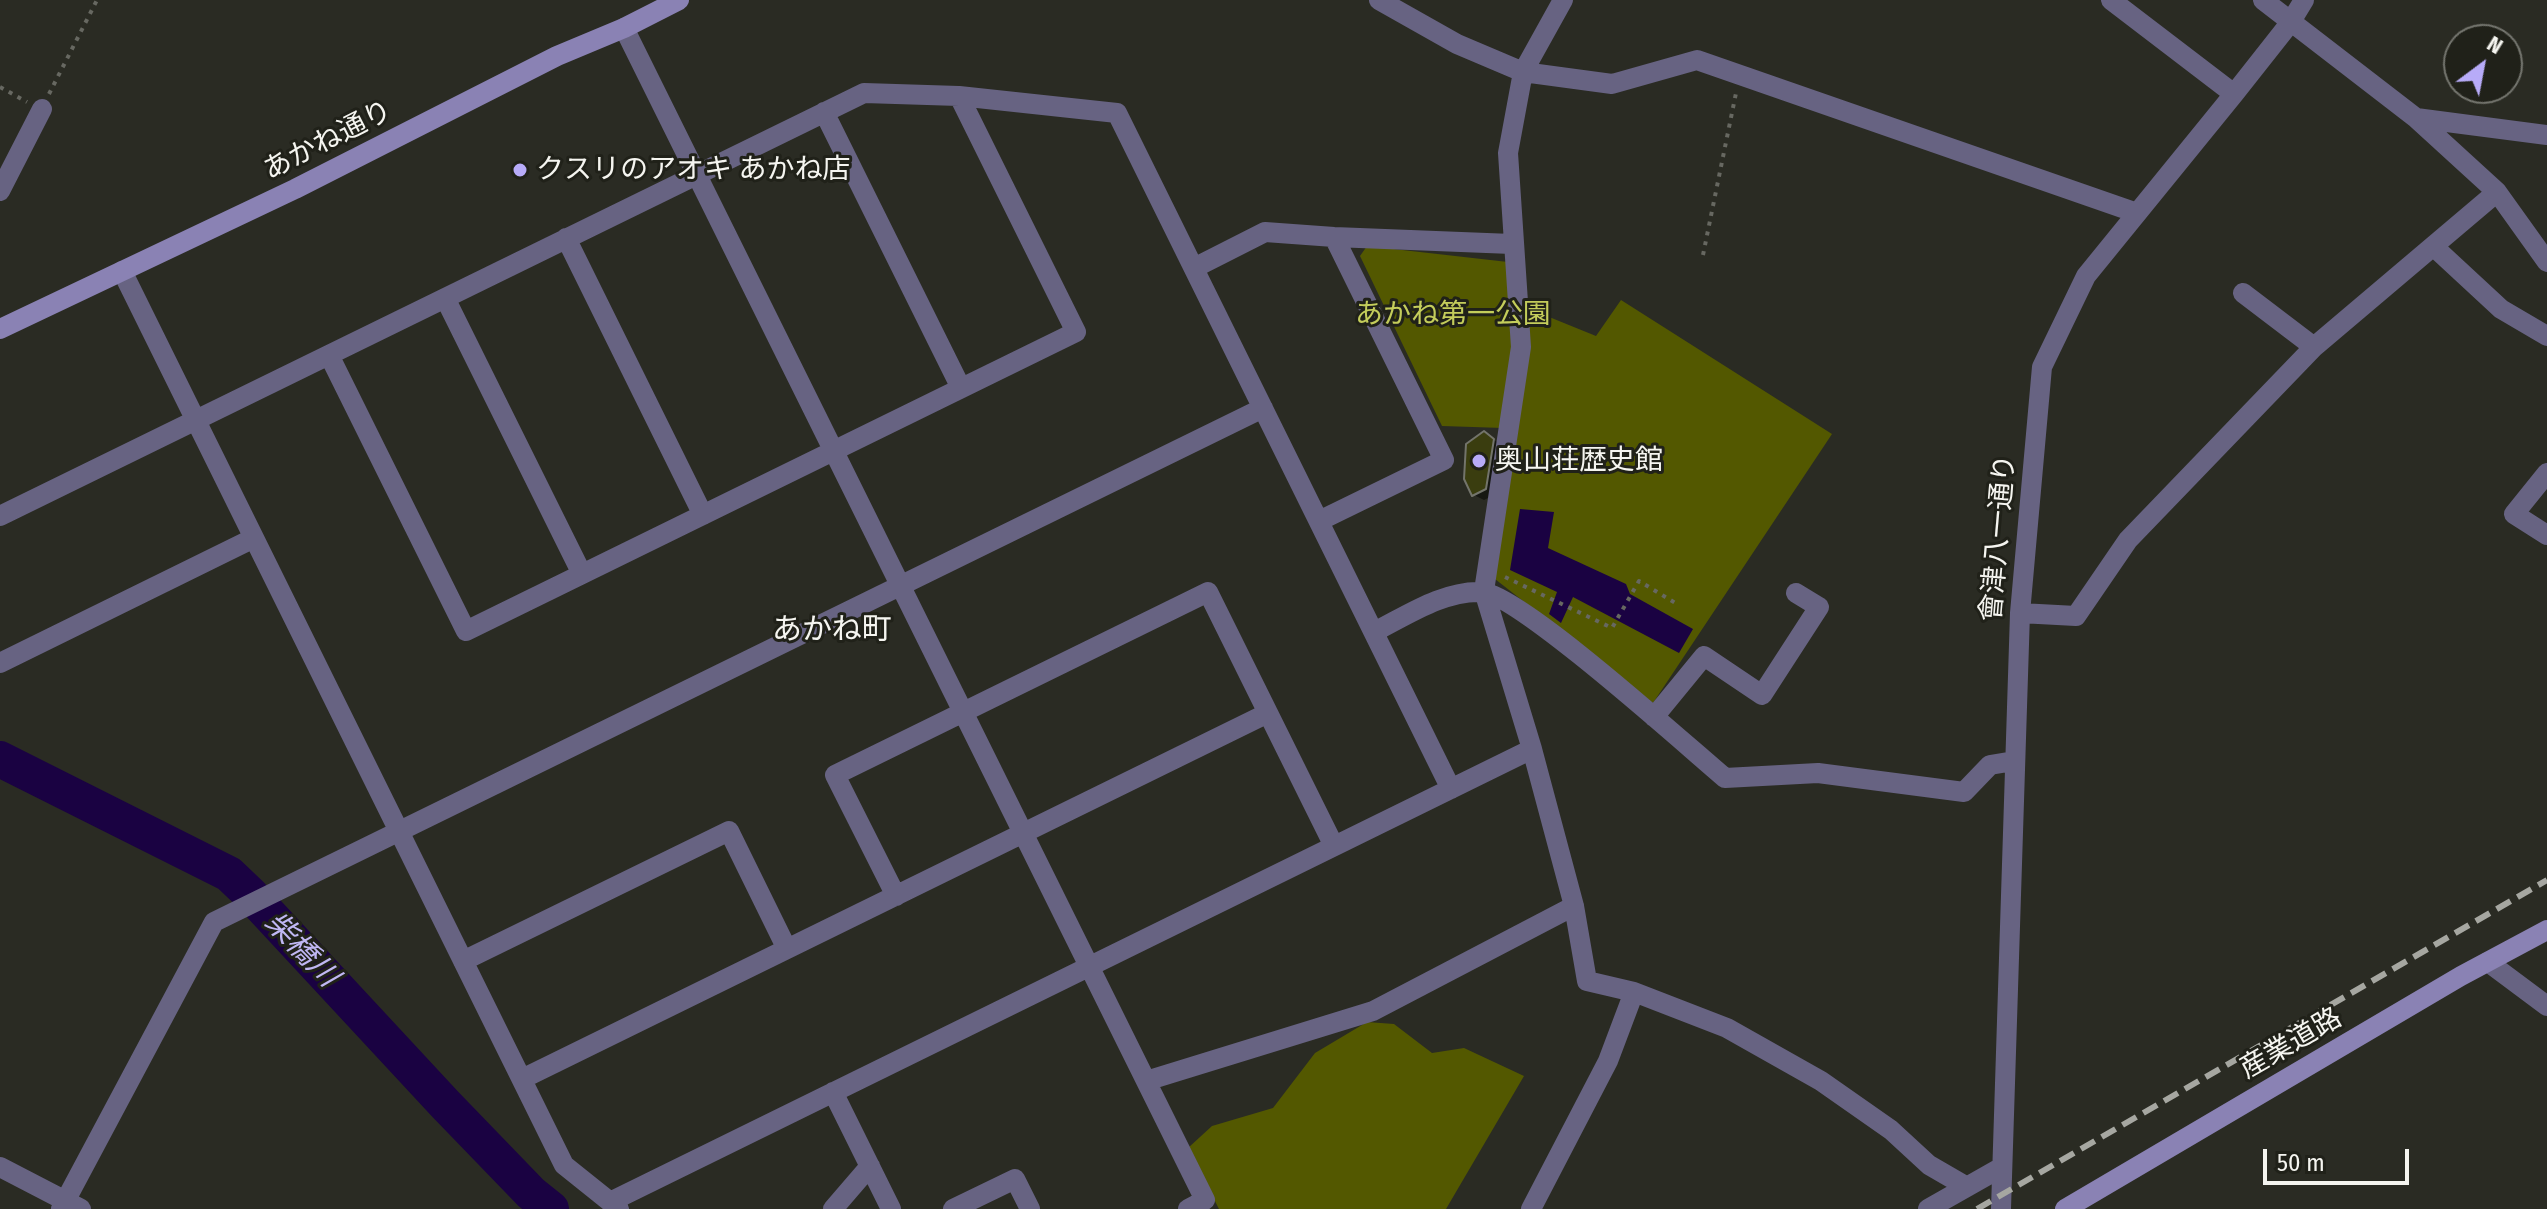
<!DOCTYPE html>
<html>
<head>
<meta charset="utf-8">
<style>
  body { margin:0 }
  #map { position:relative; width:2547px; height:1209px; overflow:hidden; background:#2a2b23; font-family:"Fira Sans Condensed",sans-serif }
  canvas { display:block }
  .north { position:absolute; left:2443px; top:24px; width:80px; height:80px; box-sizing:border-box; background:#202119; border:2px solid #75766f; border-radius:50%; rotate:32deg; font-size:22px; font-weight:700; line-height:32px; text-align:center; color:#f5f5f0 }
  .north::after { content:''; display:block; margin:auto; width:28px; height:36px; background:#b7abf8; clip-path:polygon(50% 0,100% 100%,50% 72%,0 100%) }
  .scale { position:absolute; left:2263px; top:1149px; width:146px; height:36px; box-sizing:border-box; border:4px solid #f5f5f0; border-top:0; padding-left:10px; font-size:24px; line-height:28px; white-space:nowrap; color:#f5f5f0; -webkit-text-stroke:6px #202119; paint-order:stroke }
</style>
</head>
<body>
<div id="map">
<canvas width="2547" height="1209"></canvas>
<div class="north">N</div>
<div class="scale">50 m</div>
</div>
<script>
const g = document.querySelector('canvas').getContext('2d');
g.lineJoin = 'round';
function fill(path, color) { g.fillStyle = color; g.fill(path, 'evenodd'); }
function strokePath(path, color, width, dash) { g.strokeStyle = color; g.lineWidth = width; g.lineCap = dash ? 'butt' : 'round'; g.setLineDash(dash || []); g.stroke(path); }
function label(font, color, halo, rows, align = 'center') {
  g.font = font + ' "Fira Sans Condensed","Noto Sans JP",sans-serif'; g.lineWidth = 6; g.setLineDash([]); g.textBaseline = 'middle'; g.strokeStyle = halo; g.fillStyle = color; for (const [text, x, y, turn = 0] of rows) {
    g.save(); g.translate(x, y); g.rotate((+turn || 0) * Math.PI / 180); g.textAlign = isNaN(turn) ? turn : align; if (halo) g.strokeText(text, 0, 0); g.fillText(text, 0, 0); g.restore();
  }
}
const green = new Path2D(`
  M1367 246 1508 262 1514 356 1503 428 1442 426 1360 256Z
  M1621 300 1832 434 1653 703 1495 579 1527 308 1596 336Z
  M1367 1022 1394 1024 1432 1053 1464 1048 1524 1076 1446 1209H1219L1188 1148 1212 1126 1273 1108 1315 1053Z`);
const water = new Path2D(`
  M1520 509 1554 512 1548 548 1626 584 1630 594 1693 629 1679 653 1573 597 1561 623 1549 614 1557 592 1510 570Z`);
const shadow = new Path2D(`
  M1484 433 1503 446 1496 494 1484 500 1474 495Z`);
const river = new Path2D(`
  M0 759 229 874 250 894 445 1104 531 1193 551 1209`);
const building = new Path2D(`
  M1484 431 1494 439 1486 489 1472 496 1464 479 1466 444Z`);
const path = new Path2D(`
  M0 87 27 102
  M49 94 97 0
  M1703 255 1736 93
  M1505 577 1612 628 1639 581 1677 604`);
const street = new Path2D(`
  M1379 0 1457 44 1523 72 1612 84 1697 60 2137 213
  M2111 0 2234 94
  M2263 0 2416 118 2497 192 2547 262
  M624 28 1205 1200 1188 1209
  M824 112 961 388
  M2416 118 2547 135
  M0 191 42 109
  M566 238 703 515
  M2433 246 2501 309 2547 336
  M1194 268 1265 232 1334 237 1512 244
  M122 271 564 1165 619 1209
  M2243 293 2314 347
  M445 298 582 574
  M329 355 466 631 1076 332 959 96
  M2547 473 2514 514 2547 535
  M0 516 864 93 959 96 1117 113 1451 789
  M1319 521 1444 460 1334 237
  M2020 613 2076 616 2128 540 2314 347 2497 192
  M1374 632C1406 616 1444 590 1482 592 1519 594 1687 746 1725 778L1818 773 1964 792 1990 765 2014 761
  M0 663 254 538
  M1654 717 1704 656 1762 695 1819 607 1796 593
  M896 896 835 775 1208 592 1334 846
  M463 961 729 831 787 949
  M2488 962 2547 1006
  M1634 992 1727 1028 1821 1081 1891 1130 1929 1165 1967 1187
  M522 1079 1268 713
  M1146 1081 1373 1011 1574 906
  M833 1092 891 1209
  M0 1167 81 1209
  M610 1202 1532 749
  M61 1209 214 922 1263 408
  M833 1209 870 1166
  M953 1209 1015 1179 1030 1209
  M1531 1209 1608 1061 1634 992 1587 981 1574 906 1532 749 1484 591 1521 347 1508 153 1523 72 1563 0
  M1928 1209 2002 1167
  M2001 1209 2020 613 2042 367 2086 276 2234 94 2290 23 2304 0`);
const secondary = new Path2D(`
  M0 329 295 189 557 56 624 28 679 0
  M2065 1209 2461 976 2547 930`);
const rail = new Path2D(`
  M1977 1209 2547 880`);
const markers = [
  [520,170,8,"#b7abf8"],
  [1479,461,8,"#b7abf8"]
];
const streetNames = [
  ["あかね通り",328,141,-27],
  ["會津八一通り",1999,538,-85],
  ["産業道路",2291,1044,-30]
];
const poiNames = [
  ["クスリのアオキ あかね店",536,170],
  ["奥山荘歴史館",1495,461]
];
const parkNames = [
  ["あかね第一公園",1453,315]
];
const neighbourhoodNames = [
  ["あかね町",832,631]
];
const waterNames = [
  ["柴橋川",301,950,46]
];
fill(green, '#535800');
fill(water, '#1a0242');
fill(shadow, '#0007');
strokePath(river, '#1a0242', 36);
fill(building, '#3a3d0f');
strokePath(building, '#73746b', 2);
strokePath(path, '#676861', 4, [4, 6]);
strokePath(street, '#676382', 20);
strokePath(secondary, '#8a82b4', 20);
strokePath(rail, '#a6a7a1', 6, [16, 8]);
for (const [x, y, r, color] of markers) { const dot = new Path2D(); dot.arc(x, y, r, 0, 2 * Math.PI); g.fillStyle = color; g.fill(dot); strokePath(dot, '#202119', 3); }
label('28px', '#f5f5f0', '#202119', streetNames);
label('28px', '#f5f5f0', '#202119', poiNames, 'left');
label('28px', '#c4cd5b', '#202119', parkNames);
label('30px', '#f5f5f0', '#202119', neighbourhoodNames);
label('italic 30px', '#c0b7f3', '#202119', waterNames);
</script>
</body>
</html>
